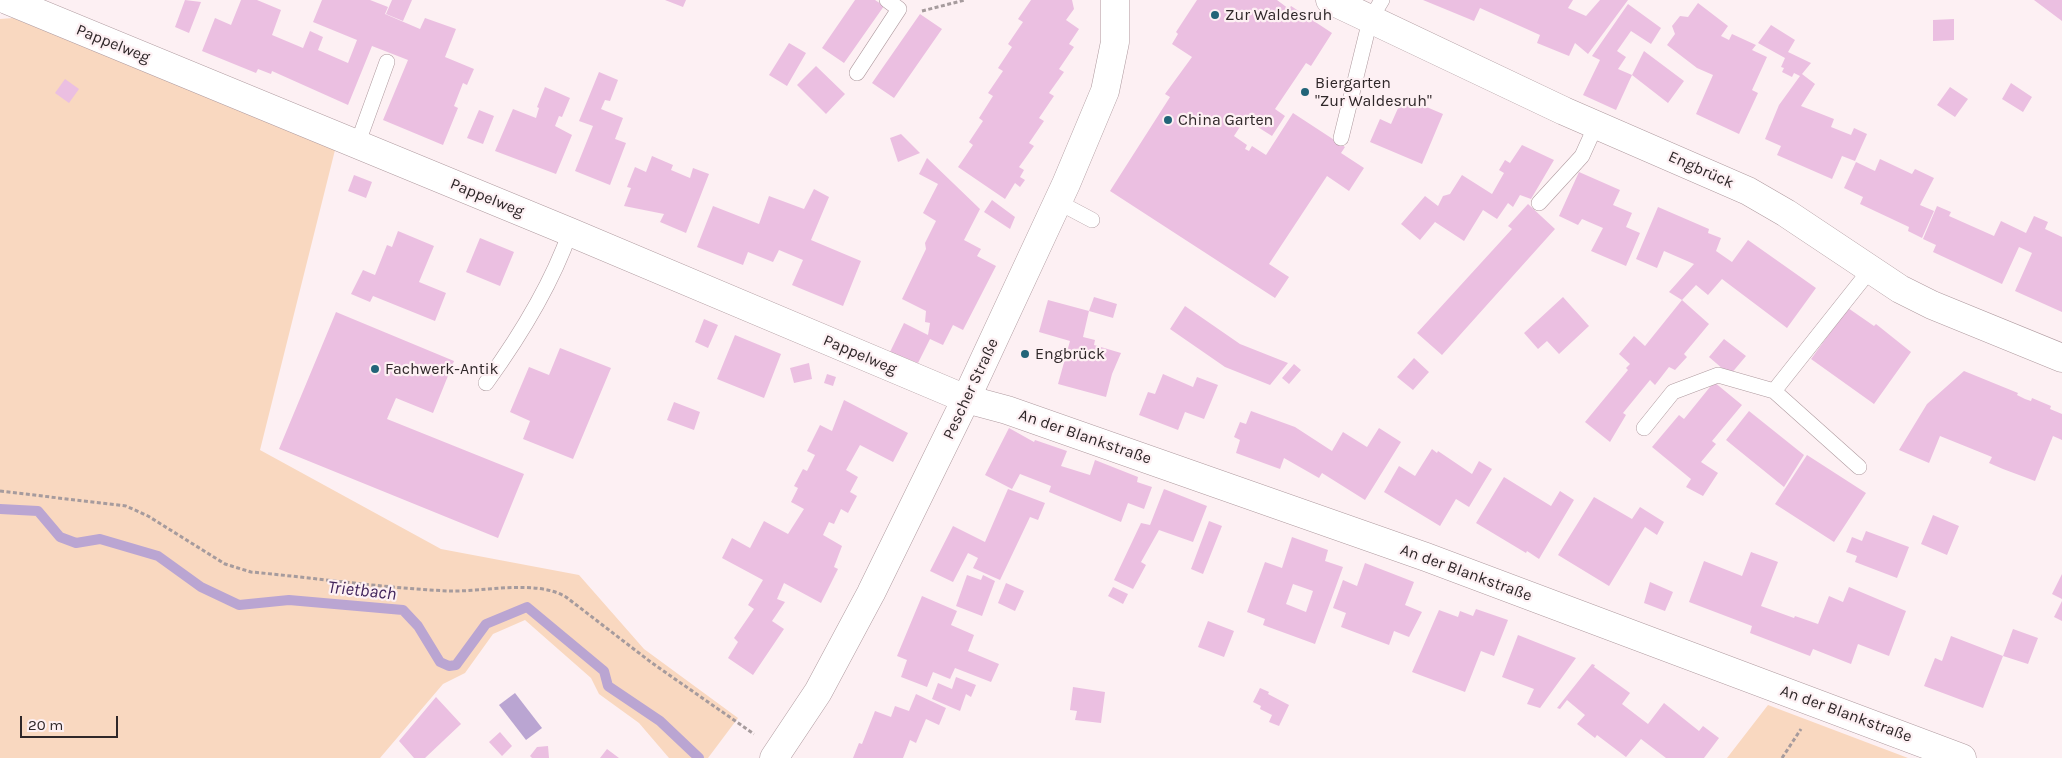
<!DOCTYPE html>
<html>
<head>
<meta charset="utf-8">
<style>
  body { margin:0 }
  #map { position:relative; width:2062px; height:758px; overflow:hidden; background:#fdf0f3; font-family:Karla,sans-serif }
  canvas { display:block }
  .scale { position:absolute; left:20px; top:716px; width:98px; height:22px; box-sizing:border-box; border:2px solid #2f2729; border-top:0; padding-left:6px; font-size:15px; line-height:18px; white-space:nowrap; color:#2f2729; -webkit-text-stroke:4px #fdf0f3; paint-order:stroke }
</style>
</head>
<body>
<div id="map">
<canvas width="2062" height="758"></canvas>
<div class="scale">20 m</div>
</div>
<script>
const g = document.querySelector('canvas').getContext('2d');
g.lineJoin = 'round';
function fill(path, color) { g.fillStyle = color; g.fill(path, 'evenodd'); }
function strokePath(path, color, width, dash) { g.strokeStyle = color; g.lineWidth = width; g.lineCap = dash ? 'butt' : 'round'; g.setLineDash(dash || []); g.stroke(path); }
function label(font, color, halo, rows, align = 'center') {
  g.font = font + ' Karla,sans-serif'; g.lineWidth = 4.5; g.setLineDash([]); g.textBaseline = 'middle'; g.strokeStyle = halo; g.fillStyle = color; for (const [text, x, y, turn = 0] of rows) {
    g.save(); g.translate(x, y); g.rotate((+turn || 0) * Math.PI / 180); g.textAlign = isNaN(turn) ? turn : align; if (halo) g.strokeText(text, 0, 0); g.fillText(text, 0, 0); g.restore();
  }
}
const green = new Path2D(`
  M13 18 336 146 260 450 441 549 579 575 644 649 738 718 708 758H669L639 723 599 694 591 678 525 620 493 634 465 673 443 684 380 758H0V19Z
  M1768 705 1908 758H1727Z`);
const water = new Path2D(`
  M515 693 542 728 526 740 499 705Z`);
const stream = new Path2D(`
  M0 509 38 511 60 537 76 543 100 539 158 556 201 587 239 605 289 600 403 610 418 626 440 662 449 666 456 665 486 624 527 607 604 671 608 686 660 721 699 758`);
const building = new Path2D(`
  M185 0 201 2 189 33 175 27Z
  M241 0H257L281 10 272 35 303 48 310 31 323 37 318 50 348 63 357 40 313 22 322 0H370L388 7 385 14 420 29 425 18 456 29 445 57 474 69 467 85 463 83 454 106 458 108 443 145 383 120 408 60 372 46 348 105 272 71 271 74 258 69 256 73 202 51 215 18 231 25Z
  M392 0H412L403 21 386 14Z
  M665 0H686L683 7Z
  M855 0H875L884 6 844 63 822 48Z
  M1031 0H1072L1074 9 1066 20 1079 29 1069 44 1074 47 1059 69 1064 72 1049 93 1054 96 1039 118 1044 121 1029 143 1034 146 1019 167 1024 170 1020 177 1025 180 1020 187 1015 183 1005 199 958 167 973 145 969 142 983 121 979 118 993 96 988 93 1003 71 998 68 1012 47 1008 44 1023 22 1018 19Z
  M1197 0H1277L1289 9 1291 6 1332 33 1311 66 1306 63 1275 109 1285 116 1272 136 1245 119 1234 136 1247 145 1245 149 1249 151 1252 146 1266 155 1293 113 1345 147 1341 153 1364 168 1349 191 1327 176 1269 264 1289 277 1275 298 1110 191 1170 97 1165 94 1192 57 1172 44 1178 34 1176 32Z
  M1423 0H1573L1568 8 1586 16 1600 0H1628L1588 54 1575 43 1569 56 1537 43 1540 35 1480 8 1474 21Z
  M2034 0H2062V21Z
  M1698 3 1728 26 1721 36 1729 40 1732 34 1756 45 1752 50 1767 57 1752 90 1758 93 1739 134 1696 114 1713 75 1697 68 1667 45 1675 34 1672 26 1680 16 1688 17Z
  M1628 4 1661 28 1651 44 1631 31 1617 51 1626 57 1618 69 1632 75 1616 110 1583 95 1600 60 1592 56Z
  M920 14 942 29 894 98 872 83Z
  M1954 19V40L1933 41V20Z
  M1771 25 1795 40 1788 52 1811 63 1802 74 1815 84 1801 106 1834 119 1831 127 1851 135 1854 128 1867 134 1855 161 1842 156 1832 179 1777 155 1781 146 1765 139 1779 105 1800 76 1794 73 1792 77 1782 72 1784 68 1781 67 1785 58 1758 43Z
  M789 43 806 53 787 86 769 75Z
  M1644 51 1684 81 1668 103 1632 75Z
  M816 66 845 94 826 114 797 85Z
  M599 72 618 80 610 101 605 100 601 109 623 118 615 139 626 143 610 185 575 171 593 126 579 121Z
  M65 79 79 89 69 103 55 93Z
  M2011 83 2032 97 2023 112 2002 99Z
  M545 87 570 98 562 117 559 116 555 126 572 135 556 174 495 151 513 109 536 118 539 108 537 107Z
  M1950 87 1968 99 1955 117 1937 105Z
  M1403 97 1443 114 1422 164 1370 142 1380 119 1391 124Z
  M479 110 494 116 483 144 467 138Z
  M901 134 920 153 898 162 890 138Z
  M1522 145 1554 160 1531 199 1520 195 1513 207 1508 203 1497 219 1483 210 1464 241 1435 222 1420 240 1401 224 1425 196 1438 206 1443 196 1450 194 1462 175 1492 194 1504 173 1499 170 1505 160 1510 163Z
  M652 156 673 165 671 170 690 178 693 168 709 174 686 233 660 222 664 214 624 206 631 188 627 187 635 167 646 172Z
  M927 158 980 209 964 240 981 249 977 256 996 266 963 330 953 325 943 345 930 339 918 363 890 352 904 323 928 335 930 323 925 322 926 311 902 299 926 249 925 243 936 221 923 213 938 184 919 174Z
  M1880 159 1912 174 1915 169 1934 178 1920 205 1934 211 1922 238 1908 231 1909 227 1860 204 1863 197 1844 188 1856 162 1875 171Z
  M1579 172 1620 190 1613 205 1632 213 1626 227 1640 233 1626 266 1591 251 1603 228 1582 219 1578 225 1559 216Z
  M354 175 372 182 366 198 348 191Z
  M814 189 829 197 811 240 861 261 843 306 792 285 803 260 779 250 773 262 748 252 743 265 697 247 713 206 759 224 769 196 804 209Z
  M992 200 1015 217 1010 229 984 212Z
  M1528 204 1555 229 1442 355 1417 333 1512 229 1508 226Z
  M1937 206 1951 212 1949 216 1994 236 2001 221 2026 233 2034 216 2048 222 2045 229 2062 237V312L2015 291 2032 253 2019 247 2002 284 1933 252 1936 245 1923 239Z
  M1658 207 1709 229 1708 233 1721 238 1716 251 1732 262 1748 240 1816 288 1787 328 1722 279 1708 295 1696 285 1682 300 1669 292 1694 264 1664 251 1657 268 1636 259Z
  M398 231 434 246 419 282 446 293 435 321 373 296 370 302 351 294 363 270 375 275 387 245 392 247Z
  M480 238 514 252 500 286 466 272Z
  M1094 297 1117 304 1113 318 1089 311Z
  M1563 297 1589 326 1559 354 1547 341 1538 349 1524 333Z
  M1048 300 1089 311 1083 337 1095 340 1094 345 1121 353 1112 374 1106 397 1058 384 1070 341 1039 332Z
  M1682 300 1709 324 1684 354 1687 357 1675 370 1669 367 1655 385 1650 380 1623 413 1626 415 1610 442 1585 422 1628 370 1626 368 1630 364 1619 354 1634 336 1645 346Z
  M1185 306 1240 344 1288 363 1270 385 1225 367 1170 329Z
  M1848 308 1874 326 1876 324 1911 352 1874 404 1811 359Z
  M336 312 454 361 433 413 396 398 387 419 524 474 498 538 279 449Z
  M704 319 718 325 708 348 695 342Z
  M735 335 781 354 764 398 717 379Z
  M1724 339 1746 356 1730 375 1709 357Z
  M560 348 611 368 573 459 523 439 530 421 510 412 529 367 549 375Z
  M1414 358 1429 372 1413 390 1397 377Z
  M809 363 812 379 794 383 790 368Z
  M1294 364 1301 370 1289 384 1282 378Z
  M1964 371 2018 393 2017 395 2025 399 2031 401 2032 398 2051 406 2050 409 2062 414V440L2053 436 2035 481 2003 469 1989 463 1992 457 1940 436 1929 463 1899 450 1927 404Z
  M827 374 836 377 833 386 824 383Z
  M1163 374 1193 387 1197 377 1218 385 1204 419 1185 412 1178 430 1139 415 1148 392 1155 394Z
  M1714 382 1742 405 1712 441 1716 444 1701 462 1718 473 1703 496 1686 487 1691 479 1652 447 1679 415 1684 419Z
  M844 400 908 433 893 462 860 445 846 470 858 477 850 492 857 496 848 513 841 509 834 524 829 522 823 535 842 546 834 567 838 569 821 603 784 583 777 599 785 602 772 621 784 629 753 675 728 658 738 642 734 638 754 609 748 605 763 580 722 558 732 538 750 548 764 521 788 534 804 509 791 502 798 488 794 486 803 469 807 471 815 455 807 451 820 425 832 431Z
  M674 402 700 412 694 430 667 420Z
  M1251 411 1295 427 1332 451 1343 432 1367 447 1379 428 1401 442 1365 500 1322 473 1319 478 1284 458 1280 469 1236 453 1240 440 1234 437 1240 422 1246 424Z
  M1749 411 1804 455 1784 487 1726 440Z
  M1009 428 1034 442 1035 440 1067 451 1061 466 1090 475 1095 460 1138 477 1137 482 1152 487 1144 509 1128 503 1121 522 1049 492 1051 486 1020 474 1012 489 985 475Z
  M1432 449 1437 453 1438 451 1472 474 1479 461 1492 469 1469 507 1456 499 1440 526 1384 492 1399 466 1415 476Z
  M1807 455 1866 493 1834 542 1775 504Z
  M1504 477 1551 506 1560 491 1574 500 1539 559 1527 551 1526 553 1476 523Z
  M1008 489 1045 503 1038 520 1030 517 1000 580 973 568 978 558 968 553 953 582 930 571 953 526 985 542Z
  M1164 489 1207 506 1193 542 1159 530 1141 562 1146 565 1133 589 1114 580 1141 523 1150 525Z
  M1594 497 1632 519 1640 507 1664 522 1657 535 1645 527 1609 586 1558 555Z
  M1933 515 1959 526 1947 555 1921 544Z
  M1209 521 1222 526 1203 574 1191 569Z
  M1866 531 1909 547 1897 578 1855 562 1857 556 1846 552 1852 537 1862 541Z
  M1292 537 1328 550 1325 561 1343 567 1315 644 1263 625 1265 619 1247 612 1265 562 1282 568ZM1293 584 1313 591 1306 612 1286 604Z
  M1751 552 1778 562 1761 606 1794 618 1795 616 1818 624 1829 596 1843 602 1849 587 1906 611 1889 656 1858 644 1851 664 1813 649 1810 656 1750 633 1752 626 1689 602 1704 561 1742 576Z
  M1365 563 1414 582 1405 605 1422 612 1409 637 1394 631 1389 645 1341 627 1346 613 1333 608 1343 580 1357 586Z
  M2062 574V599L2052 594Z
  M967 575 981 580 983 575 995 581 982 616 956 606Z
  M1650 582 1673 592 1665 611 1644 603Z
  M1006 583 1024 591 1015 611 998 603Z
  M1113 587 1128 594 1123 604 1108 596Z
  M922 596 957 611 951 625 974 635 968 651 999 664 991 682 955 668 950 679 933 672 927 687 901 677 907 660 897 656Z
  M2062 601V621L2054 617Z
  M1476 609 1508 620 1494 656 1481 651 1465 692 1412 672 1439 610 1458 617 1460 611 1473 616Z
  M1208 621 1234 631 1224 657 1198 647Z
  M2013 629 2038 638 2028 664 2003 656Z
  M1518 635 1576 658 1540 708 1527 704 1534 689 1502 677Z
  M1951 636 2003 656 1983 708 1924 686 1935 658 1942 661Z
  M1592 664 1595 665 1594 667 1630 693 1622 704 1648 724 1664 703 1699 731 1703 726 1719 738 1704 758H1666L1641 739 1626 757 1597 735 1595 738 1577 724 1585 715 1567 700 1560 709 1557 708Z
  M956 677 976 685 971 697 966 694 960 711 932 699 938 683 952 689Z
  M1073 687 1105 692 1101 723 1075 720 1077 711 1070 710Z
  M1260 688 1269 692 1268 694 1289 705 1279 726 1269 722 1272 715 1260 709 1261 706 1253 702Z
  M916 694 946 708 939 725 926 719 916 743 910 740 903 758H853L859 743 862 744 875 711 891 717 895 706 909 711Z
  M436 697 461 724 425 758H414L399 741Z
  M500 732 512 746 502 756 489 742Z
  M548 746 549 758H532L530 756 537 747Z
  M607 749 619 758H600Z`);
const path = new Path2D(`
  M922 11 965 0
  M0 491 126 506 148 516 225 564 251 572C317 578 383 588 449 591 484 592 536 579 566 597L652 663 754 734
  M1782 758 1801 729`);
const lane = new Path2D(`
  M857 73 899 9 887 0
  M1341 138 1370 20 1382 0
  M357 145 387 62
  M1058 202 1092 220
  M1539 203 1582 156 1596 125
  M486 383C520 336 551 286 570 232
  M1644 428 1673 392 1718 375 1774 391
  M1859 467 1774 391 1870 270`);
const street = new Path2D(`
  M7 0 570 232 966 399 1007 410 1426 557 1962 758
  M1330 0 1564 111 1748 191 1786 213 1900 289 1932 305 2062 358`);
const secondary = new Path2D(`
  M774 758 818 692 871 593 966 399 1066 184 1105 91 1115 42V0`);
const markers = [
  [1215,15,5,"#226478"],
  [1305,92,5,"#226478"],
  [1168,120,5,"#226478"],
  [1025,354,5,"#226478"],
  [375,369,5,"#226478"]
];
const poiNames = [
  ["Zur Waldesruh",1225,15],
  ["Biergarten",1315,83],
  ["\"Zur Waldesruh\"",1315,101],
  ["China Garten",1178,120],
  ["Engbrück",1035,354],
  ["Fachwerk-Antik",385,369]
];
const streetNames = [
  ["Pappelweg",113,44,22],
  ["Engbrück",1701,170,24],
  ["Pappelweg",487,198,22],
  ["Pappelweg",860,355,23],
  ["Pescher Straße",971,389,-65],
  ["An der Blankstraße",1085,437,19],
  ["An der Blankstraße",1466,573,20],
  ["An der Blankstraße",1846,714,20]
];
const waterNames = [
  ["Trietbach",362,591,6]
];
fill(green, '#f9d8c0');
fill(water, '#baa5d2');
strokePath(stream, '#baa5d2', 10);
fill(building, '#ebbfe1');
strokePath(lane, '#af9a9f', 16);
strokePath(street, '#af9a9f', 29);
strokePath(secondary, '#af9a9f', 29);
strokePath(path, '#a69b9d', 3, [4, 2.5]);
strokePath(lane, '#fff', 15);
strokePath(street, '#fff', 28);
strokePath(secondary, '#fff', 28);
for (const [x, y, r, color] of markers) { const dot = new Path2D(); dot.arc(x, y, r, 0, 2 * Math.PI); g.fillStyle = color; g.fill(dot); strokePath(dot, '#fdf0f3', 2); }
label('16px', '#2f2729', '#fdf0f3', poiNames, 'left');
label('16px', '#2f2729', '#fdf0f3', streetNames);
label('italic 18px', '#41245b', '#fdf0f3', waterNames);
</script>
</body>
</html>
